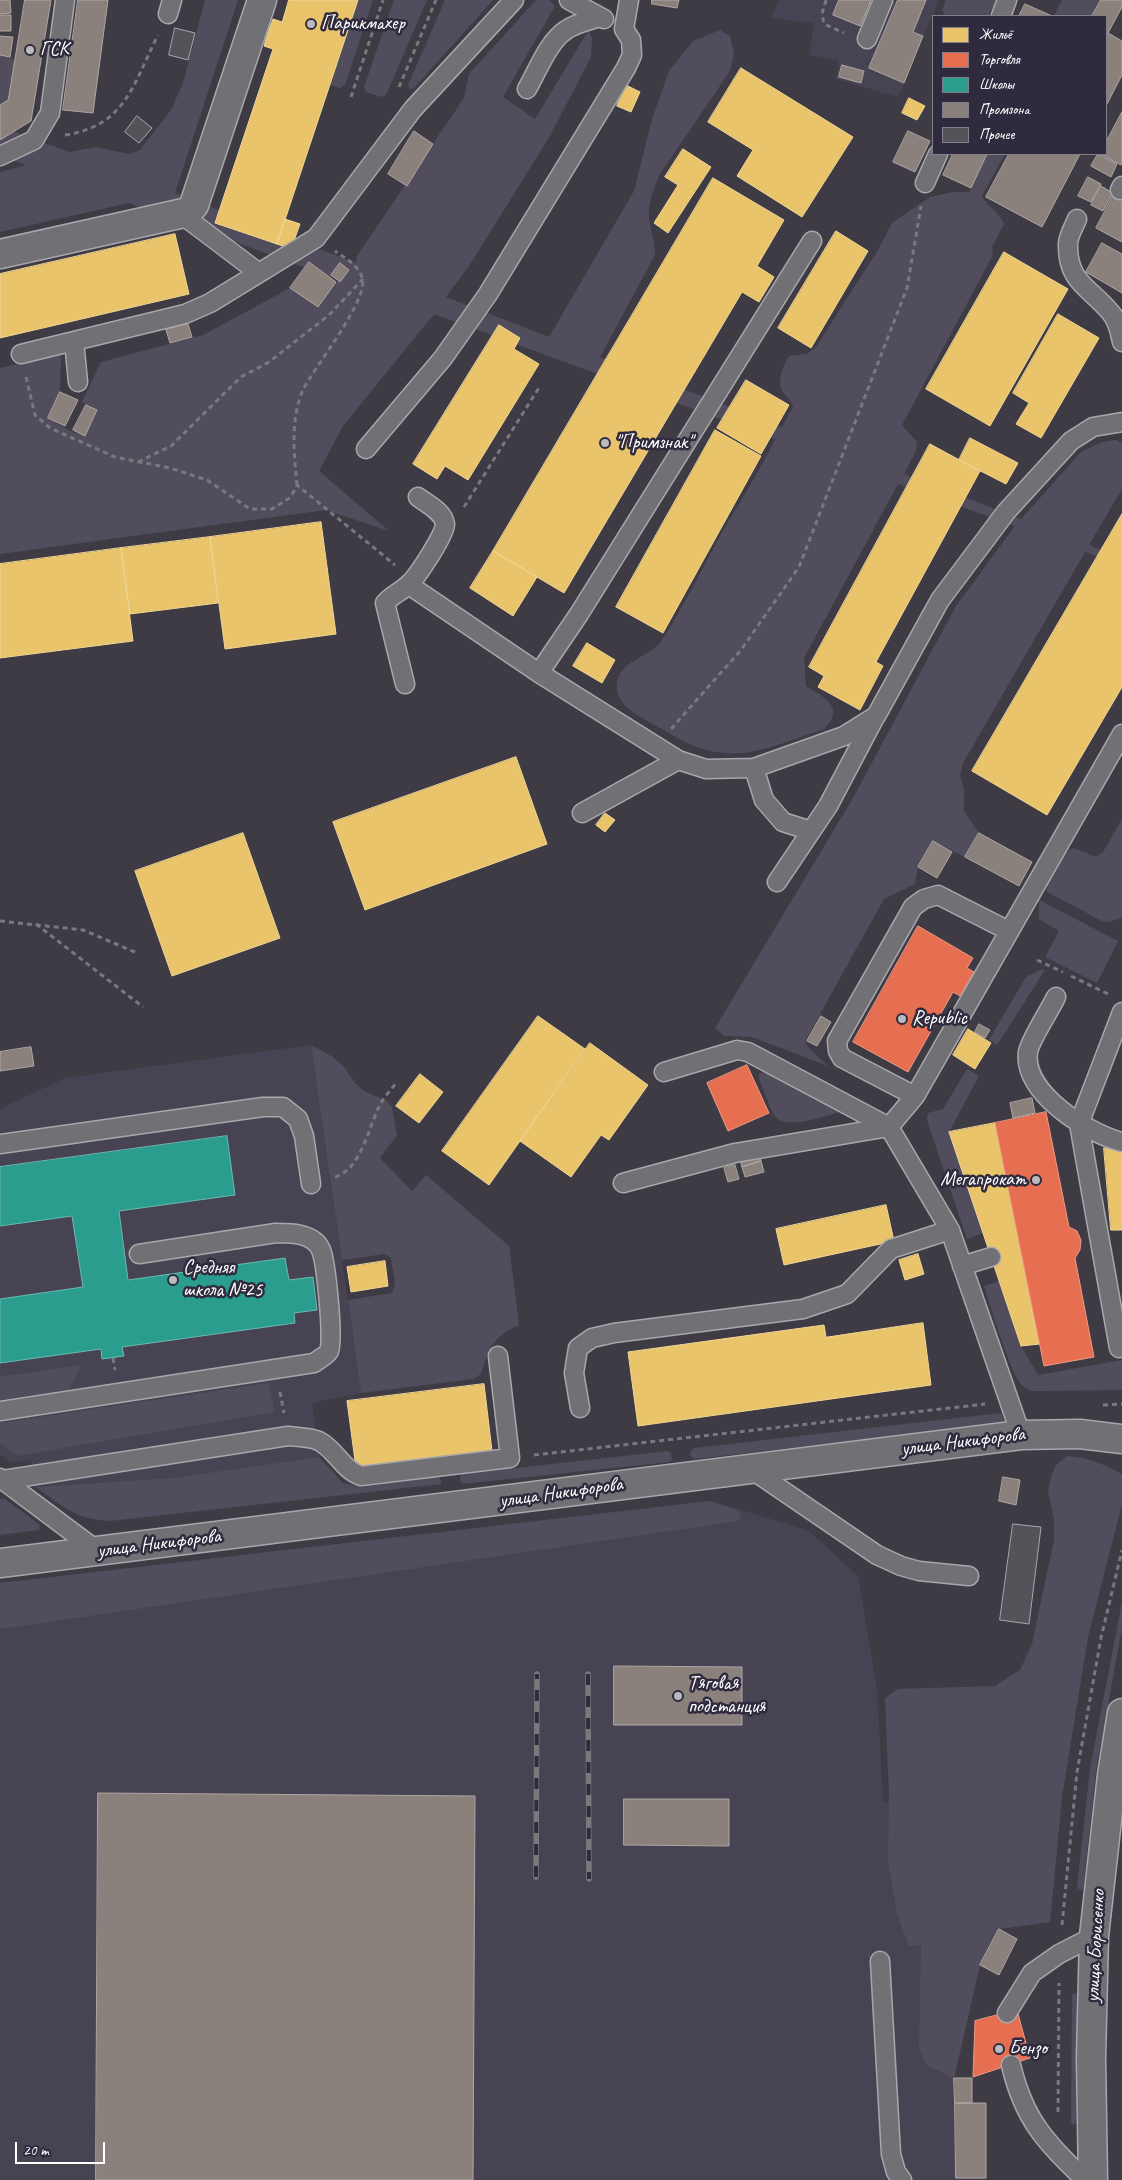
<!DOCTYPE html>
<html>
<head>
<meta charset="utf-8">
<style>
  body { margin:0 }
  #map { position:relative; width:1122px; height:2180px; overflow:hidden; background:#3e3b45; font-family:Caveat,sans-serif }
  canvas { display:block }
  .legend { position:absolute; left:932px; top:15px; width:175px; height:140px; box-sizing:border-box; background:#2f2a3d; border:1px solid #827f8b; margin:0; padding:6px 9px; list-style:none; font-size:15px; color:#fff }
  .legend li { display:flex; align-items:center; gap:10px; height:25px }
  .legend b { width:25px; border:1px solid #827f8b }
  .scale { position:absolute; left:15px; top:2142px; width:90px; height:22px; box-sizing:border-box; border:2px solid #fff; border-top:0; padding-left:6px; font-size:15px; line-height:18px; white-space:nowrap; color:#fff; -webkit-text-stroke:4px #2f2a3d; paint-order:stroke }
</style>
</head>
<body>
<div id="map">
<canvas width="1122" height="2180"></canvas>
<ul class="legend">
<li><b style="height:14px;background:#e9c46a"></b>Жильё</li>
<li><b style="height:14px;background:#e76f51"></b>Торговля</li>
<li><b style="height:14px;background:#2a9d8f"></b>Школы</li>
<li><b style="height:14px;background:#8a817c"></b>Промзона</li>
<li><b style="height:14px;background:#55535a"></b>Прочее</li>
</ul>
<div class="scale">20 m</div>
</div>
<script>
const g = document.querySelector('canvas').getContext('2d');
g.lineJoin = 'round';
function fill(path, color) { g.fillStyle = color; g.fill(path, 'evenodd'); }
function strokePath(path, color, width, dash) { g.strokeStyle = color; g.lineWidth = width; g.lineCap = dash ? 'butt' : 'round'; g.setLineDash(dash || []); g.stroke(path); }
function label(font, color, halo, rows, align = 'center') {
  g.font = font + ' Caveat,sans-serif'; g.lineWidth = 5; g.setLineDash([]); g.textBaseline = 'middle'; g.strokeStyle = halo; g.fillStyle = color; for (const [text, x, y, turn = 0] of rows) {
    g.save(); g.translate(x, y); g.rotate((+turn || 0) * Math.PI / 180); g.textAlign = isNaN(turn) ? turn : align; if (halo) g.strokeText(text, 0, 0); g.fillText(text, 0, 0); g.restore();
  }
}
const built = new Path2D(`
  M779 0H939L898 97 835 79 839 60 809 55 814 23 771 18Z
  M311 1045 361 1393 312 1403 319 1457 172 1478 36 1487 31 1460 11 1463 0 1454V1109L65 1078Z
  M710 1501 808 1530 858 1576 877 1688 883 1802 1062 1797 1050 1922 999 1929 980 1965 954 2078H972V2103H986V2180H0V1583Z`);
const green = new Path2D(`
  M205 0H238L175 193 356 263 357 256 464 98 469 74 536 0H549L555 6 503 97 535 119 588 31 592 38 591 57 550 136 469 266 446 297 549 337 634 191 652 119 669 71 693 41 720 30 730 36 734 54 730 71 660 174C653 190 646 207 650 224 652 235 655 243 655 255L600 357 782 427 793 407C791 399 786 397 782 391 777 379 783 366 789 356L807 354 816 347 878 250 892 223 930 197 953 192H969L987 154H1005L982 196C988 208 999 211 1004 224L992 247 993 255 902 425 917 442 916 451 904 474 1021 519 1082 451 1103 442 1116 440 1122 443V489L1089 545 1122 558V566L1085 552 963 763 960 775 964 790V811L979 833 965 857 933 841 918 867 915 884 884 899 805 1041 808 1047 828 1066 752 1037 724 1036 715 1028 853 798 956 606 1015 526 898 484 804 658 806 686C823 697 847 707 824 729 762 750 728 770 667 732 651 722 619 710 617 690 614 660 650 659 662 640 684 606 702 569 721 534 739 503 760 471 775 439L434 314 343 426 319 471 389 531 326 510 0 554V368L61 354 60 392 48 418 68 430 85 436 97 411 82 402 101 362 203 335 290 288 318 307 336 282 342 281 129 203 0 232V172L26 165 0 156V126L69 152 96 147 129 154 140 150 171 110 183 83Z
  M358 0H373L345 85 340 88 330 85Z
  M394 0H427L386 95 381 97 366 92 364 87Z
  M445 0H493L414 88 410 89 408 85Z
  M946 0H997L988 16H946L942 10Z
  M1062 0H1101L1092 16H1054Z
  M0 55 10 57 15 61 8 100 0 105Z
  M1122 819V917L1110 922 1102 921 1047 892C1046 876 1060 856 1073 848L1096 857 1103 852Z
  M1039 900 1118 941 1097 983 1045 957 1059 931 1039 919Z
  M1042 969 1045 970 997 1045 989 1040 1026 977Z
  M311 1045 333 1057 345 1068 354 1082 364 1091 387 1101 392 1107 397 1135 380 1158 412 1191 426 1175 509 1246 519 1325C492 1337 490 1347 481 1374L473 1379 361 1393 348 1300 392 1293 395 1284 391 1258 385 1254 342 1260Z
  M967 1069 979 1076 949 1132 983 1233 967 1239 927 1120 928 1113 943 1109Z
  M766 1072 842 1096 850 1109C833 1113 786 1133 774 1115 768 1104 764 1090 759 1079V1073Z
  M999 1281 1021 1346 1038 1375 1122 1360V1390L1040 1391C1033 1391 1027 1391 1022 1385 1011 1374 990 1306 984 1286Z
  M82 1365 69 1390 0 1400V1377Z
  M269 1383 275 1412 17 1456 0 1443V1423Z
  M1001 1413 1005 1422 1002 1424 694 1459 690 1456 691 1451 694 1448Z
  M668 1451 671 1453 672 1460 669 1462 463 1484 460 1481V1476L463 1474Z
  M1067 1456C1087 1457 1104 1464 1122 1474V1504L1088 1637 1062 1797 1050 1922 999 1929 980 1965 954 2078 928 2066 919 2050 921 1945 909 1946 897 1914 888 1861 889 1795 885 1698 898 1689 995 1686 1020 1670 1032 1644 1054 1540V1520L1048 1491 1051 1476 1056 1465Z
  M319 1457 343 1483 361 1487 439 1477 442 1484 110 1521C74 1519 64 1507 36 1487L172 1478Z
  M0 1499H5L40 1525 39 1530 0 1535Z
  M710 1501 738 1510 741 1516 738 1521 0 1629V1583Z
  M1122 1602V1628L1096 1770 1083 1889 1080 1890 1077 1887 1090 1769Z
  M1075 1993 1078 1995 1076 2123 1073 2125 1071 2122 1072 1995Z`);
const homes = new Path2D(`
  M289 0H358L277 244 215 223 273 49 264 46 268 32 273 19 282 22Z
  M741 68 853 137 802 217 737 176 753 150 708 122Z
  M626 85 640 92 631 112 617 106Z
  M909 98 925 106 917 120 902 113Z
  M683 149 711 167 668 233 654 223 678 185 665 177Z
  M713 178 784 220 757 266 774 277 759 302 742 292 564 593 493 551Z
  M285 219 300 224 291 249 277 244Z
  M836 231 868 251 811 348 778 328Z
  M175 234 189 294 0 338V274Z
  M1004 252 1068 289 990 426 926 389Z
  M1058 314 1099 338 1041 438 1016 424 1029 403 1013 393Z
  M499 325 520 338 514 349 539 364 468 480 445 466 437 479 413 464Z
  M746 380 789 405 761 454 717 428Z
  M715 430 761 456 663 633 616 607Z
  M970 438 1018 463 1006 484 959 460Z
  M930 444 980 471 876 662 883 666 860 710 818 687 824 676 809 667Z
  M1122 514V687L1047 815 972 771Z
  M321 522 336 634 225 649 210 537Z
  M210 537 218 603 130 614 121 548Z
  M121 548 133 641 0 658V564Z
  M493 551 537 577 513 616 470 588Z
  M587 643 615 660 602 683 573 666Z
  M516 757 547 844 365 910 333 822Z
  M605 813 615 820 605 832 596 825Z
  M243 833 280 938 172 976 135 871Z
  M538 1016 585 1049 489 1185 442 1151Z
  M968 1029 991 1043 975 1069 953 1055Z
  M590 1043 648 1085 609 1140 601 1135 571 1177 520 1141Z
  M420 1074 443 1092 419 1123 396 1106Z
  M995 1123 1037 1334 1040 1344 1021 1346 949 1132Z
  M1104 1148 1122 1152V1230H1111Z
  M886 1205 894 1241 784 1265 776 1229Z
  M918 1254 924 1274 905 1280 899 1260Z
  M385 1261 388 1286 351 1292 347 1267Z
  M923 1323 931 1385 638 1426 628 1352 824 1325 826 1337Z
  M484 1384 492 1451 356 1468 347 1401Z`);
const shops = new Path2D(`
  M918 926 973 958 967 968 974 972 960 996 953 992 908 1072 853 1042Z
  M747 1065 769 1113 728 1131 707 1083Z
  M1046 1112 1069 1227 1077 1231 1081 1240 1080 1250 1075 1258 1094 1357 1044 1366 995 1123Z
  M1017 2010 1030 2058 973 2077 975 2021Z`);
const schools = new Path2D(`
  M227 1136 235 1195 119 1211 128 1280 285 1258 289 1280 313 1277 317 1310 294 1313 295 1323 122 1347 124 1356 102 1359 101 1349 0 1363V1299L83 1287 72 1216 0 1226V1167Z`);
const industry = new Path2D(`
  M0 0H10L11 13 0 14Z
  M25 0H51L31 121 0 140V105L8 100Z
  M78 0H108L93 113 63 110Z
  M652 0H679L677 8 652 4Z
  M839 0H871L860 26 833 15Z
  M898 0H926L913 32 923 36 904 83 869 68Z
  M1101 0H1122V7L1108 33 1122 41V75L1106 106V16H1092Z
  M1025 4 1052 16H1019Z
  M0 15H11V31H0Z
  M0 36 13 37 10 57 0 55Z
  M842 65 864 71 861 83 839 77Z
  M1122 112V162L1121 165 1101 154H1106V142Z
  M414 131 433 144 407 186 388 174Z
  M908 131 930 141 915 172 893 162Z
  M953 154H987L971 188 943 175Z
  M1009 154H1080L1042 227 986 197Z
  M1098 154 1117 164 1111 177 1091 166Z
  M1088 177 1101 184 1091 202 1078 196Z
  M1101 186 1113 193 1103 211 1091 205Z
  M1115 193 1122 197V242L1096 228Z
  M1102 243 1122 254V293L1086 272Z
  M309 262 336 282 318 307 290 288Z
  M340 263 349 270 340 282 331 275Z
  M188 324 192 337 170 343 166 330Z
  M60 392 78 400 65 426 48 418Z
  M86 405 97 410 85 436 73 430Z
  M979 833 1032 862 1019 886 965 857Z
  M933 841 952 852 937 878 918 867Z
  M821 1016 831 1022 817 1046 807 1041Z
  M979 1024 990 1030 985 1038 975 1032Z
  M31 1047 34 1066 0 1071V1052Z
  M1032 1098 1035 1113 1013 1118 1010 1103Z
  M759 1151 761 1161 742 1167 739 1156Z
  M761 1161 764 1172 745 1177 742 1167Z
  M735 1165 739 1179 728 1182 724 1168Z
  M1003 1477 1020 1480 1016 1505 999 1501Z
  M614 1666 742 1667V1725H614Z
  M98 1793 475 1796 473 2180H96Z
  M624 1799H729V1846L624 1845Z
  M999 1929 1017 1939 999 1975 980 1965Z
  M954 2078H972V2103H955Z
  M955 2103H986V2178H956Z`);
const building = new Path2D(`
  M175 28 195 33 188 60 169 55Z
  M137 116 152 128 139 143 125 132Z
  M1013 1524 1041 1527 1029 1624 1000 1620Z`);
const path = new Path2D(`
  M826 0 822 14 824 24 844 33
  M399 87 436 0
  M351 97 383 0
  M65 135C126 126 133 84 158 35
  M26 377 35 415 50 428 115 457 170 468 207 480 250 509H272L291 497 297 485 395 565
  M138 462 171 446 241 377 269 362 329 315 363 279
  M297 485C294 453 290 420 303 390 314 367 370 299 362 277 357 264 346 259 335 251
  M464 507 540 386
  M671 729 741 650 799 567 907 288 921 206
  M0 921 83 930 135 952
  M36 924 143 1007
  M1037 960 1063 972
  M1071 976 1108 994
  M335 1177C360 1170 368 1130 378 1109 382 1099 390 1091 396 1083
  M113 1358 115 1370
  M280 1392 284 1413
  M1103 1405 1122 1404
  M534 1455 985 1404
  M1062 1925 1077 1772 1101 1638 1122 1550
  M1058 2112 1059 1983`);
const service = new Path2D(`
  M569 0 604 19
  M168 14 172 0
  M1001 16 1007 0
  M867 39 883 0
  M527 89C538 70 548 42 566 30 576 23 588 21 600 17
  M0 156 34 140 50 113 65 0
  M925 183 938 154
  M1120 190 1122 186
  M181 214 259 273 316 238 413 109 514 0
  M1077 219C1074 227 1068 236 1068 244 1067 283 1091 288 1111 313 1118 321 1120 332 1122 342
  M812 241 579 614 539 673 678 760 706 769 754 768 844 736 876 716 940 600 1006 512 1071 441 1093 427 1122 422
  M74 341 78 382
  M21 354 185 314 210 303 259 273
  M366 449 443 358 488 294 626 68 632 55 631 40 624 29 629 0
  M409 585 539 673
  M405 684 385 603C393 594 401 592 409 584 417 577 446 533 445 524 443 511 427 504 418 497
  M754 768 764 800 783 822 811 831
  M582 813 678 760
  M777 882 828 806 875 717
  M1056 997C1050 1010 1030 1040 1028 1052 1022 1093 1089 1134 1122 1142
  M664 1072 727 1053 737 1050 748 1052 889 1127 950 1230 1021 1435
  M915 1096 842 1058 838 1051 837 1041 913 907 924 899 938 895 1009 931
  M0 1144 263 1107H283L298 1119 304 1136 311 1184
  M623 1183 735 1153 889 1127 915 1096 1122 734
  M962 1266 991 1257
  M1119 1348 1079 1124 1122 1012
  M580 1408 574 1373 578 1348 592 1338 614 1333 803 1309 847 1294 891 1249 950 1230
  M0 1411 314 1363C318 1360 327 1355 329 1351 334 1340 326 1262 321 1250 314 1233 291 1233 276 1233L139 1254
  M751 1469 877 1555 901 1566 919 1571 969 1576
  M0 1478 99 1552
  M3 1480 288 1436C297 1437 311 1437 319 1441 336 1450 343 1470 361 1476L510 1458 498 1356
  M880 1961 891 2154 896 2172 902 2180
  M1007 2013 1032 1973 1059 1954 1094 1936
  M1011 2065C1024 2120 1045 2141 1085 2180`);
const minor = new Path2D(`
  M0 254 188 212 194 205 262 0`);
const secondary = new Path2D(`
  M0 1563 1021 1435 1080 1434 1122 1439`);
const primary = new Path2D(`
  M1093 2180 1091 2058 1094 1936 1112 1775 1122 1713`);
const rail = new Path2D(`
  M588 1674 589 1879
  M536 1877 537 1674`);
const markers = [
  [311,24,5,"#bbbabe"],
  [30,50,5,"#bbbabe"],
  [605,443,5,"#bbbabe"],
  [902,1019,5,"#bbbabe"],
  [1036,1180,5,"#bbbabe"],
  [173,1280,5,"#bbbabe"],
  [678,1696,5,"#bbbabe"],
  [999,2049,5,"#bbbabe"]
];
const poiNames = [
  ["Парикмахер",321,24],
  ["ГСК",40,50],
  ["\"Примзнак\"",615,443],
  ["Republic",912,1019],
  ["Мегапрокат",1026,1180,"right"],
  ["Средняя",183,1268],
  ["школа №25",183,1291],
  ["Тяговая",688,1684],
  ["подстанция",688,1707],
  ["Бензо",1009,2049]
];
const streetNames = [
  ["улица Никифорова",963,1442,-7],
  ["улица Никифорова",561,1493,-8],
  ["улица Никифорова",159,1544,-7],
  ["улица Борисенко",1096,1946,-87]
];
fill(built, '#484353');
fill(green, '#524d5c');
fill(homes, '#e9c46a');
strokePath(homes, '#f0d697', 1);
fill(shops, '#e76f51');
strokePath(shops, '#ee9a85', 1);
fill(schools, '#2a9d8f');
strokePath(schools, '#6abab1', 1);
fill(industry, '#8a817c');
strokePath(industry, '#ada7a3', 1);
fill(building, '#55535a');
strokePath(building, '#a8a7ab', 1);
strokePath(service, '#a8a7ab', 21);
strokePath(minor, '#a8a7ab', 31);
strokePath(secondary, '#a8a7ab', 31);
strokePath(primary, '#a8a7ab', 31);
strokePath(path, '#7a787d', 3, [5, 4]);
strokePath(service, '#717074', 18);
strokePath(minor, '#717074', 28);
strokePath(secondary, '#717074', 28);
strokePath(primary, '#717074', 28);
strokePath(rail, '#7a787d', 5.5);
strokePath(rail, '#2f2a3d', 4, [11]);
for (const [x, y, r, color] of markers) { const dot = new Path2D(); dot.arc(x, y, r, 0, 2 * Math.PI); g.fillStyle = color; g.fill(dot); strokePath(dot, '#2f2a3d', 2); }
label('20px', '#fff', '#2f2a3d', poiNames, 'left');
label('20px', '#fff', '#2f2a3d', streetNames);
</script>
</body>
</html>
